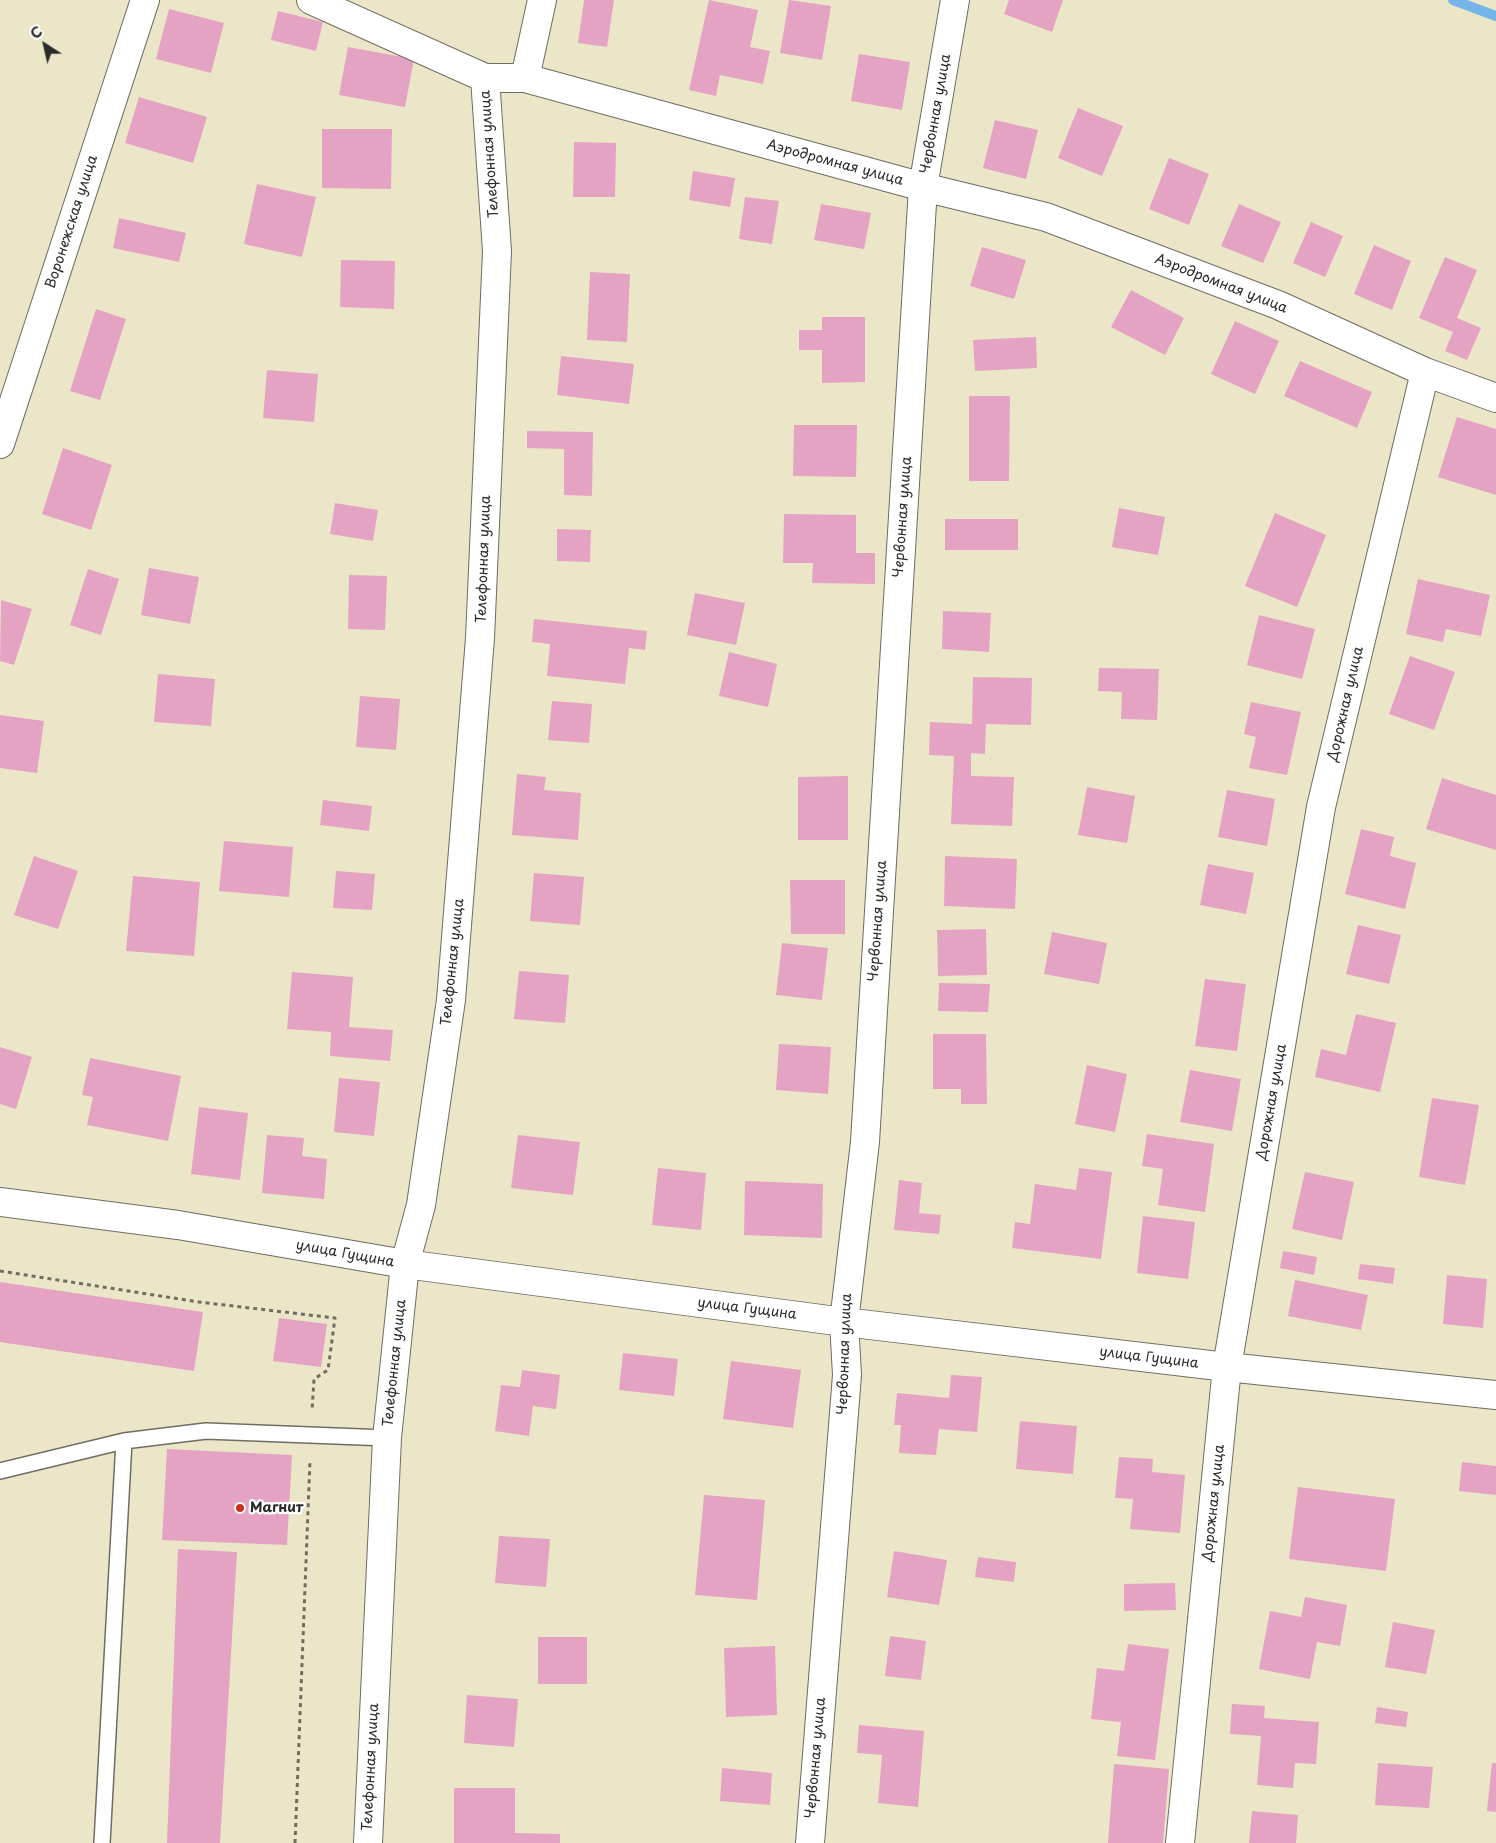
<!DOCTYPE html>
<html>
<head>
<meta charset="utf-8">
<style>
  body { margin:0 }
  #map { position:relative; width:1496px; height:1843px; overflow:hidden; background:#ece6c8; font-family:"Playpen Sans",sans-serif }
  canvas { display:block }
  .north { position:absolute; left:20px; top:20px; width:50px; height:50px; -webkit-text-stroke:4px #fff; paint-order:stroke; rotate:325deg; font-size:14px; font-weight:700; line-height:20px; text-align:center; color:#2b2b2b }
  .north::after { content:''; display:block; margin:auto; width:18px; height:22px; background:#2b2b2b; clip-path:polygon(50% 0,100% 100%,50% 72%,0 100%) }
</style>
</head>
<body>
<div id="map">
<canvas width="1496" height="1843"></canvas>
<div class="north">С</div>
</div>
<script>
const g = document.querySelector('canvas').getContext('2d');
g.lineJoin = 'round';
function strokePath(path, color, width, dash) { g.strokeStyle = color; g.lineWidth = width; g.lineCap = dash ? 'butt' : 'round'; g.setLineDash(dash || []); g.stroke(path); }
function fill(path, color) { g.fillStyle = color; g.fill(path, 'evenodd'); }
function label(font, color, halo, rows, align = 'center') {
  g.font = font + ' "Playpen Sans",sans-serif'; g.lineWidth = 4.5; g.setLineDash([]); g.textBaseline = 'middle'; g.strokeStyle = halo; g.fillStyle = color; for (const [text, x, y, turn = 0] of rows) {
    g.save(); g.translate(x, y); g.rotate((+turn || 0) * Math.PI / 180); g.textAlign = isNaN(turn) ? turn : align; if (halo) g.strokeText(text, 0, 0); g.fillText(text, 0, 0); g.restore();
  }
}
const stream = new Path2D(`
  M1453 0 1496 16`);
const building = new Path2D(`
  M584 0H614L607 47 578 43Z
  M709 0 758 10 750 47 770 51 763 84 720 75 716 96 689 90Z
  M789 0 831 6 822 60 780 53Z
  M1009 0H1063L1052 32 1004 14Z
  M169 9 224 23 211 73 156 59Z
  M278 11 323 22 316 51 271 40Z
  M348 47 414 59 405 107 339 95Z
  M859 54 910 62 902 110 851 101Z
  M139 97 207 117 193 163 125 143Z
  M1078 108 1123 126 1102 176 1058 158Z
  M995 120 1038 130 1026 179 983 168Z
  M322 129H392L391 189 322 188Z
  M574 142 616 143 615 197H573Z
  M1169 158 1209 174 1189 225 1149 209Z
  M693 171 735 178 730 207 689 200Z
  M257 184 316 197 302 257 244 244Z
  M745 197 779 201 772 244 739 239Z
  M821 204 871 213 864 249 814 240Z
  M1239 204 1281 222 1263 263 1221 246Z
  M119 218 186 233 179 262 113 248Z
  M1311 222 1343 236 1325 277 1293 263Z
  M1374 245 1411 261 1392 310 1354 294Z
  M982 247 1026 260 1014 299 970 286Z
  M1445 257 1477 270 1457 318 1481 328 1467 360 1445 351 1453 332 1419 318Z
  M341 260 395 261 394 309 340 307Z
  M590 272 630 274 627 342 587 340Z
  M1131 290 1184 318 1165 355 1111 327Z
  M96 309 126 319 100 400 70 391Z
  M822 317H865V382L822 383V350H799V330H822Z
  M1235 321 1279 341 1255 394 1211 374Z
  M1036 337 1037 368 975 371 973 340Z
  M561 356 634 364 629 404 557 395Z
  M1300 361 1372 392 1357 428 1284 396Z
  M267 370 318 374 314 422 263 418Z
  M969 396H1010L1009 481H969Z
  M1457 417 1496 429V495L1438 477Z
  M794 425H857L856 477 793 476Z
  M527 431 593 432 592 496 564 495V449L527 448Z
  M63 448 112 465 91 530 42 514Z
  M335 503 378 510 373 541 330 534Z
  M1119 508 1165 517 1158 555 1112 547Z
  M1275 513 1326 535 1297 607 1245 586Z
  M784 514 856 515V553H875V584L812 583 813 563H783Z
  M945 519H1018V550H945Z
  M557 529 591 530 590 562 557 561Z
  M149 568 199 577 190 624 141 615Z
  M88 569 119 579 101 635 70 625Z
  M349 575 387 576 385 630 348 629Z
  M1418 579 1490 595 1481 636 1446 629 1443 642 1406 634Z
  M695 593 745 603 736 645 687 635Z
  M1 600 32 609 14 665 0 661Z
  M943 611 991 613 989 652 942 649Z
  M1259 615 1315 629 1302 679 1247 665Z
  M534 619 647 631 645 650 629 648 625 684 547 676 550 644 532 642Z
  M729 652 777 664 768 707 719 696Z
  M1410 656 1455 672 1434 730 1389 714Z
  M1099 668 1159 669 1157 720 1121 719 1122 692 1098 691Z
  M158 674 215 679 211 726 154 722Z
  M973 677 1032 678 1031 725 986 724 985 754 971 753V776L1014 777 1012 826 951 824 954 756 929 755 930 722 972 724Z
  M360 696 400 699 396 750 356 747Z
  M552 701 592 704 589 743 548 740Z
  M1251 702 1301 712 1287 775 1249 768 1256 737 1244 734Z
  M0 715 44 721 37 773 0 768Z
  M517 774 546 777 544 790 581 793 578 840 512 835Z
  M848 776V840H798V777Z
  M1442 778 1496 795V850L1426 829Z
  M1087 787 1135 796 1127 843 1078 835Z
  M1227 790 1275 799 1267 846 1218 837Z
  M323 800 372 806 369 831 320 825Z
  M1361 829 1394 837 1390 856 1416 863 1405 909 1345 894Z
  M224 841 293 847 289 897 219 891Z
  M34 856 78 871 58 929 14 915Z
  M945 856 1017 859 1015 909 944 906Z
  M1208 864 1254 873 1246 914 1200 905Z
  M336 871 375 874 372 910 333 908Z
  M534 873 584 877 580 925 530 921Z
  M133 876 200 882 194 956 126 951Z
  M790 880H845V934H791Z
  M1358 925 1401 935 1389 984 1346 974Z
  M986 929 987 975 938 976 937 930Z
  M1052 932 1107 943 1099 984 1044 974Z
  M782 943 828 948 822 1000 776 995Z
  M519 971 569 975 565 1023 514 1019Z
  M292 972 353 977 349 1027 393 1030 390 1061 330 1056 331 1032 287 1029Z
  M1205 979 1246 984 1237 1051 1195 1046Z
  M939 983 990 984 988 1012 938 1011Z
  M1356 1014 1396 1023 1380 1092 1315 1077 1321 1049 1346 1055Z
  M933 1034H986L987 1104H961V1089H933Z
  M779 1044 831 1047 828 1094 776 1090Z
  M0 1047 32 1057 16 1109 0 1104Z
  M90 1058 181 1076 168 1141 87 1125 93 1097 82 1095Z
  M1087 1065 1127 1074 1115 1132 1075 1124Z
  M1190 1070 1241 1079 1232 1131 1180 1122Z
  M339 1078 380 1082 374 1136 334 1132Z
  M1432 1098 1479 1105 1465 1185 1419 1177Z
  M199 1107 248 1113 240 1180 191 1174Z
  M1147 1134 1214 1144 1205 1212 1158 1205 1163 1169 1142 1166Z
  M267 1135 304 1138 302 1156 327 1159 324 1199 262 1193Z
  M518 1135 580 1142 573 1195 511 1188Z
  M658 1168 706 1173 701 1230 652 1225Z
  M1079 1168 1112 1172 1101 1259 1012 1248 1015 1222 1030 1224 1035 1184 1076 1190Z
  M1305 1172 1354 1182 1342 1240 1292 1229Z
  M899 1180 922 1183 919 1213 941 1215 939 1234 894 1230Z
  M745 1181 823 1184 822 1238 744 1235Z
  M1143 1216 1195 1222 1188 1279 1137 1273Z
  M1283 1251 1317 1257 1314 1275 1280 1268Z
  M1360 1264 1395 1268 1393 1284 1358 1279Z
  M1447 1275 1487 1279 1483 1328 1443 1324Z
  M1295 1280 1368 1295 1361 1330 1288 1316Z
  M0 1282 203 1312 194 1371 0 1342Z
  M279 1318 327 1324 321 1367 273 1361Z
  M623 1353 678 1359 674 1396 619 1390Z
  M731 1361 801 1370 793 1428 723 1419Z
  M522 1370 560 1375 556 1409 533 1406 529 1436 495 1431 501 1385 520 1387Z
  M951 1375 982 1377 977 1432 939 1429 936 1455 899 1453 901 1425H894L897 1393 949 1398Z
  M1020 1421 1077 1426 1073 1474 1016 1469Z
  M167 1449 292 1455 287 1545 162 1540Z
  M1119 1457 1153 1459 1152 1472 1185 1475 1180 1533 1130 1529 1133 1499 1115 1498Z
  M1462 1462 1496 1466V1495L1459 1491Z
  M1298 1487 1395 1499 1386 1571 1289 1559Z
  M704 1495 765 1500 757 1600 695 1595Z
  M499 1536 550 1539 546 1587 495 1583Z
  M178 1549 237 1552 220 1843H167Z
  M894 1551 947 1560 939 1605 887 1597Z
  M978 1557 1016 1562 1014 1582 975 1577Z
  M1175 1583 1176 1610 1124 1611V1584Z
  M1305 1597 1347 1605 1340 1646 1317 1642 1310 1679 1259 1669 1270 1611 1301 1617Z
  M1393 1622 1435 1630 1426 1674 1385 1667Z
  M890 1636 926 1641 921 1680 885 1676Z
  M538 1637H587V1684H538Z
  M1128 1644 1169 1649 1155 1760 1117 1756 1121 1722 1091 1719 1097 1668 1124 1671Z
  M775 1646 777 1715 726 1717 724 1648Z
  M467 1695 518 1699 514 1747 464 1743Z
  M1232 1704 1265 1706 1264 1718 1319 1722 1316 1764 1295 1763 1293 1788 1257 1785 1261 1736 1230 1734Z
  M1377 1707 1408 1712 1406 1727 1375 1723Z
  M859 1725 924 1731 918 1807 878 1803 882 1755 857 1753Z
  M1378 1763 1433 1767 1429 1808 1375 1805Z
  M1492 1763H1496V1812L1487 1811Z
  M1114 1764 1169 1769 1163 1843H1108Z
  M722 1768 772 1773 770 1805 720 1801Z
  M454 1788H515V1833L560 1834V1843H454Z
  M1252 1811 1298 1815 1296 1843H1249Z`);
const path = new Path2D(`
  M0 1271 199 1302 335 1318 328 1370 314 1379 312 1411
  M295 1843 310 1460`);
const lane = new Path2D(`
  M0 1471 124 1441 206 1431 387 1438
  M102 1843 124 1441`);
const street = new Path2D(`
  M311 0 485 78H525L923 187 1046 217 1278 305 1425 372 1496 398
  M525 78 542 0
  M0 444 145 0
  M0 1202 178 1225 405 1264 844 1322 1227 1367 1496 1395
  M368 1843 387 1438 405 1264 421 1205 451 1000 480 638 497 251 485 78
  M810 1843 847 1375 844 1322 865 1142 923 187 955 0
  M1180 1843 1227 1367 1321 807 1425 372`);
const markers = [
  [240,1508,5,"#c8321e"]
];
const streetNames = [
  ["Червонная улица",936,114,-80],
  ["Телефонная улица",490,154,-94],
  ["Аэродромная улица",835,163,15],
  ["Воронежская улица",72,222,-72],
  ["Аэродромная улица",1221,284,21],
  ["Червонная улица",903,517,-86],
  ["Телефонная улица",484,559,-88],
  ["Дорожная улица",1346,704,-77],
  ["Червонная улица",878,921,-86],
  ["Телефонная улица",453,962,-84],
  ["Дорожная улица",1272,1102,-80],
  ["улица Гущина",345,1254,10],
  ["улица Гущина",747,1309,7],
  ["Червонная улица",845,1354,-88],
  ["улица Гущина",1149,1358,7],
  ["Телефонная улица",395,1363,-84],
  ["Дорожная улица",1214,1503,-84],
  ["Червонная улица",816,1758,-85],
  ["Телефонная улица",371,1767,-87]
];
const poiNames = [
  ["Магнит",250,1508]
];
strokePath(stream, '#73b5e8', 10);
fill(building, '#e4a3c2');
strokePath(lane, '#6f6c62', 18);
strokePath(street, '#6f6c62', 30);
strokePath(path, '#6f6c62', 3, [4, 4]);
strokePath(lane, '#fff', 15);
strokePath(street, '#fff', 28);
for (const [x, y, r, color] of markers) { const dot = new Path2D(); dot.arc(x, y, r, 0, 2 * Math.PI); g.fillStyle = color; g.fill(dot); strokePath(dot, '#fff', 2); }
label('14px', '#2b2b2b', '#fff', streetNames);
label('bold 14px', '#2b2b2b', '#fff', poiNames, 'left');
</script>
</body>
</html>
